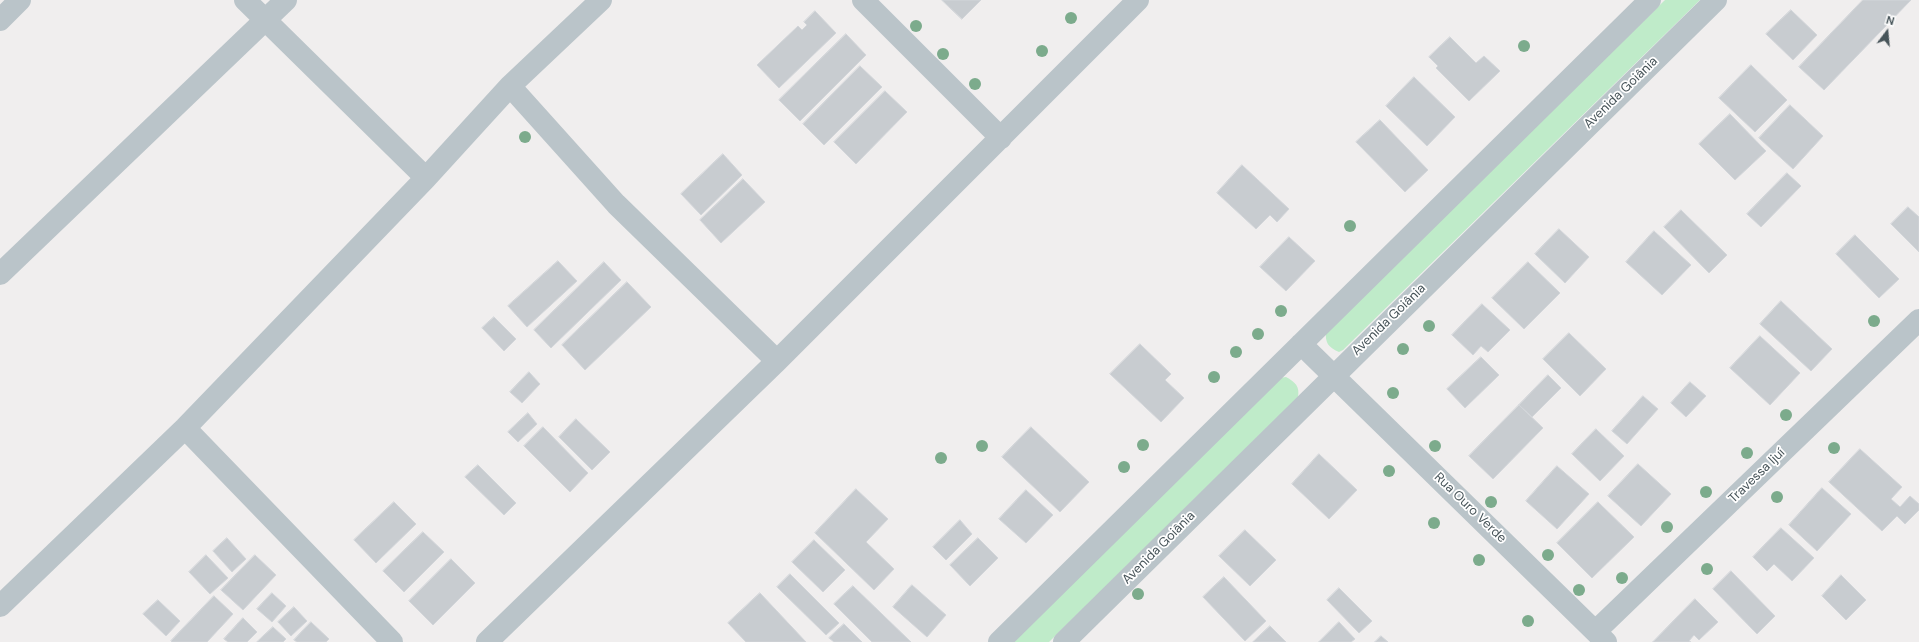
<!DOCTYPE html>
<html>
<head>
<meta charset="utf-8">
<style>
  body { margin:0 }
  #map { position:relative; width:1919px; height:642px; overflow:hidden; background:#f0eeee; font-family:"DM Sans",sans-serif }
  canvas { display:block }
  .north { position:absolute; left:1867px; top:12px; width:40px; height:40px; -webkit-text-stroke:3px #fff; paint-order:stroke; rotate:16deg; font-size:11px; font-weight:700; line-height:16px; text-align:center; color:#475459 }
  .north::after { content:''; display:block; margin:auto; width:14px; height:18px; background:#475459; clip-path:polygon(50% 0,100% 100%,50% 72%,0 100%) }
</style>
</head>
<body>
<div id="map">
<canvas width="1919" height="642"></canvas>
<div class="north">N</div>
</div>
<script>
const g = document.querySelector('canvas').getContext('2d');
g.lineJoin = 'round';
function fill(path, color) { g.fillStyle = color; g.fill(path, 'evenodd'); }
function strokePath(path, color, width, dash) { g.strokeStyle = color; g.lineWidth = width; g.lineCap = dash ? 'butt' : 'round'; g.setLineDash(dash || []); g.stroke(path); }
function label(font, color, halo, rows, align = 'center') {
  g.font = font + ' "DM Sans",sans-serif'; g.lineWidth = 3.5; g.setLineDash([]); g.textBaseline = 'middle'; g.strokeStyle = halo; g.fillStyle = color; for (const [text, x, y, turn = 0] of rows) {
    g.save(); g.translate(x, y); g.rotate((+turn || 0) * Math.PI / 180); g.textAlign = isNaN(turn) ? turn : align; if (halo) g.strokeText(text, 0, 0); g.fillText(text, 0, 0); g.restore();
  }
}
const green = new Path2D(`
  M1665 0H1700L1343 350 1339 352C1328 347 1325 343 1326 331Z
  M1286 377C1295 382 1300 386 1298 397L1049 642H1010L1280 378Z`);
const building = new Path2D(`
  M942 0H981L962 19Z
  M1863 0H1911L1824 90 1799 67Z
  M1791 10 1817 35 1793 60 1766 34Z
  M815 11 836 33 779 88 757 65 798 26 802 30 807 25 804 22Z
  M846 34 866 55 800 121 779 100Z
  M1450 37 1476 63 1484 56 1500 71 1469 101 1436 68 1438 66 1429 57Z
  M1751 65 1787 100 1755 132 1719 98Z
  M860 66 882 87 824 145 803 124Z
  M1414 77 1455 117 1427 146 1386 106Z
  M885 91 907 112 856 164 834 142Z
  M1790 105 1823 136 1793 169 1759 138Z
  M1730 114 1766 151 1735 180 1699 144Z
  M1380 120 1428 170 1405 192 1356 142Z
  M723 154 742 175 701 215 681 194Z
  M1242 165 1289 209 1277 222 1270 215 1256 229 1217 193Z
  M1787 173 1801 186 1761 227 1747 214Z
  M743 179 765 202 721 243 700 220Z
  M1908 207 1919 217V252L1891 224Z
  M1681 210 1727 255 1709 273 1664 227Z
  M1559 229 1589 257 1565 283 1535 254Z
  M1654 231 1691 265 1662 295 1626 262Z
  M1855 235 1899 279 1879 298 1836 254Z
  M1289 237 1315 261 1286 291 1260 267Z
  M558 261 577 281 527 327 508 306Z
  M604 262 621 280 551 348 534 330Z
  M1528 262 1560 293 1524 329 1492 298Z
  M627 282 651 307 585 370 562 345Z
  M1781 301 1832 349 1811 371 1760 324Z
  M1482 304 1510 330 1488 352 1481 346 1473 355 1452 335Z
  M494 317 516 339 504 351 482 328Z
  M1569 333 1606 369 1580 396 1543 359Z
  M1760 336 1800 373 1770 405 1730 368Z
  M1140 344 1171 374 1165 380 1184 398 1161 422 1110 374Z
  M1481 357 1499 375 1465 408 1447 389Z
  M529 372 540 384 522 403 510 392Z
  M1548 375 1561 388 1532 417 1519 405Z
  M1690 382 1706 396 1686 417 1671 403Z
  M1643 396 1658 409 1627 444 1612 431Z
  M1519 405 1543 428 1493 479 1469 456Z
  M528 413 537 424 518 442 508 432Z
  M576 419 610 452 592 470 559 437Z
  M543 427 588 473 570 492 524 446Z
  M1031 427 1089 482 1060 512 1002 457Z
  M1596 429 1624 456 1600 481 1572 454Z
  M1860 449 1902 487 1891 499 1900 507 1910 496 1919 504V510L1905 524 1897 516 1882 531 1829 482Z
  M1319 454 1357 490 1329 519 1292 484Z
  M1638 464 1671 494 1641 526 1608 496Z
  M478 465 516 503 504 515 465 477Z
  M1557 466 1589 494 1557 529 1526 501Z
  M1822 488 1851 514 1817 551 1789 525Z
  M856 489 888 519 866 542 894 569 874 590 815 533Z
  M1026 490 1053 515 1026 543 999 519Z
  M394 502 416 524 376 563 354 540Z
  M1598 502 1634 537 1592 578 1557 543Z
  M960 520 972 534 946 560 933 547Z
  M1781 528 1814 558 1792 581 1774 564 1767 571 1753 557Z
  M1245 530 1276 560 1250 586 1219 556Z
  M423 532 444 552 404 592 383 571Z
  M227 538 246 559 232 572 213 551Z
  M978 538 998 558 970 586 950 565Z
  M814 540 845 570 823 592 792 562Z
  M206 555 228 578 210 594 189 572Z
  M255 555 276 575 243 610 221 590Z
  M451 559 475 583 433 625 409 601Z
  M1731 571 1775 616 1757 634 1713 589Z
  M790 574 839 623 826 635 777 587Z
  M1841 575 1866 600 1846 620 1822 596Z
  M1224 577 1266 621 1245 641 1203 597Z
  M912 585 946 615 927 637 893 607Z
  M853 586 911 642H872L834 604Z
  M1339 588 1372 621 1359 633 1327 600Z
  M272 593 286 606 272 622 257 609Z
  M760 593 806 642H746L728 623Z
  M214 596 233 614 207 642H172L171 641Z
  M1695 599 1718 622 1699 640 1694 635 1689 641 1691 642H1653Z
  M158 600 180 621 166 636 143 614Z
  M294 607 307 621 291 636 278 622Z
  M243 618 257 632 247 642H228L224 639Z
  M311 622 329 639 326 642H297L294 640Z
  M1339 622 1355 639 1351 642H1319Z
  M844 624 862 642H834L829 638Z
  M1270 626 1286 642H1253Z
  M273 627 286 639 283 642H257Z
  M1381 636 1388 642H1375Z`);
const minor = new Path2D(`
  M245 0 426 178
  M863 0 1001 138
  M0 20 20 0
  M510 86 616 204 777 361
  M0 274 286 0
  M1301 344 1606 642
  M185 428 392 642
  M0 606 185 428 426 178 510 86 601 0
  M1596 631 1919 320
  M487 642 777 361 1138 0
  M999 642 1650 0
  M1064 642 1716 0`);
const trees = [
  [1071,18],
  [916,26],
  [1524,46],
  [1042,51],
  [943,54],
  [975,84],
  [525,137],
  [1350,226],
  [1281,311],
  [1874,321],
  [1429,326],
  [1258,334],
  [1403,349],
  [1236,352],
  [1214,377],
  [1393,393],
  [1786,415],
  [1143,445],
  [982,446],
  [1435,446],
  [1834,448],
  [1747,453],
  [941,458],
  [1124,467],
  [1389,471],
  [1706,492],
  [1777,497],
  [1491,502],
  [1434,523],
  [1667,527],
  [1548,555],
  [1479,560],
  [1707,569],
  [1622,578],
  [1579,590],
  [1138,594],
  [1528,621]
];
const streetNames = [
  ["Avenida Goiânia",1621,93,-44],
  ["Avenida Goiânia",1389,320,-44],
  ["Travessa Ijuí",1757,476,-44],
  ["Rua Ouro Verde",1470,508,44],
  ["Avenida Goiânia",1159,548,-45]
];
fill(green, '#bfebc9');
fill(building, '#c8ccd0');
strokePath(building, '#d2d5d9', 1);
strokePath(minor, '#bac4c9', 22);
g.fillStyle = '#7cab8c';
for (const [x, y] of trees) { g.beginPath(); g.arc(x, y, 6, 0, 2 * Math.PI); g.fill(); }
label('13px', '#475459', '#fff', streetNames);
</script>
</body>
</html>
